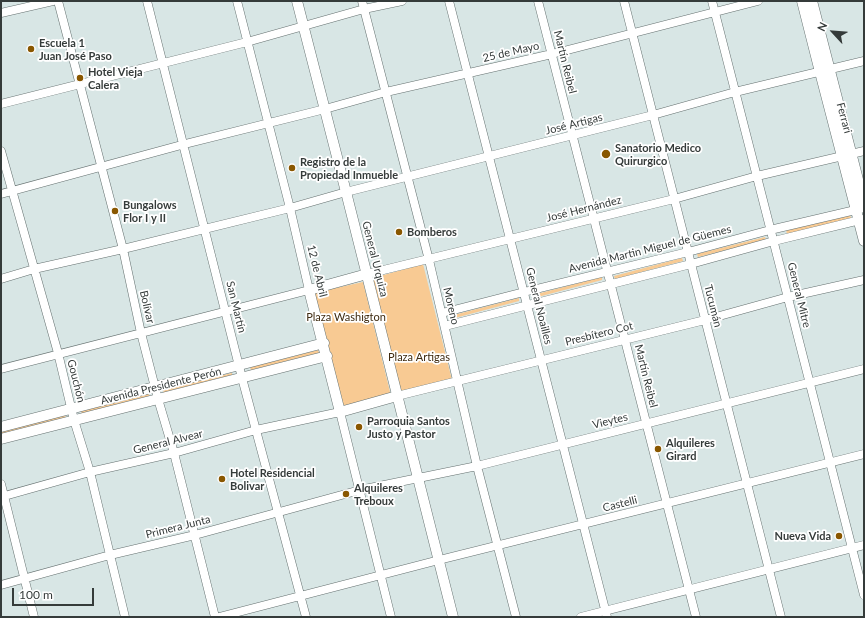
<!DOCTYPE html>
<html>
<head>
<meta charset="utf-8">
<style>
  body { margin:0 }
  #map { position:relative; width:865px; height:618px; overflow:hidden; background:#d8e6e5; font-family:Lato,sans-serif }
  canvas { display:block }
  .frame { position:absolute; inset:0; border:2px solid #353b3a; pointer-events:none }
  .north { position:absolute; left:813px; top:12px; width:40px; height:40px; -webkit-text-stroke:3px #fff; paint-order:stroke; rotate:296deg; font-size:11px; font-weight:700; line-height:16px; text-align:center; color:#353b3a }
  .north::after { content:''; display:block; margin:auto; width:14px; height:18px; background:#353b3a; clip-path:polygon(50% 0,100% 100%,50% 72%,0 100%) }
  .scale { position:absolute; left:12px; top:588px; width:82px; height:18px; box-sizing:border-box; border:2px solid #353b3a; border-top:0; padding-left:5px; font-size:12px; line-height:14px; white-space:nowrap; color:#353b3a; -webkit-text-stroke:3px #fff; paint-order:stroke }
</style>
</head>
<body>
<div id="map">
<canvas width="865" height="618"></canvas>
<div class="frame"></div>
<div class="north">N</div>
<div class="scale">100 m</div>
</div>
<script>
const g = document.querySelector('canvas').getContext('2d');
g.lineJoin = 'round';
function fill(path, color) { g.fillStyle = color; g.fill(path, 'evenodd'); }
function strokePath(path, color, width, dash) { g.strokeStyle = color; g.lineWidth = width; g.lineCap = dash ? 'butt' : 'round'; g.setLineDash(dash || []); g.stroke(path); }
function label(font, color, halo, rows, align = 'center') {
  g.font = font + ' Lato,sans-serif'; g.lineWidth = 3.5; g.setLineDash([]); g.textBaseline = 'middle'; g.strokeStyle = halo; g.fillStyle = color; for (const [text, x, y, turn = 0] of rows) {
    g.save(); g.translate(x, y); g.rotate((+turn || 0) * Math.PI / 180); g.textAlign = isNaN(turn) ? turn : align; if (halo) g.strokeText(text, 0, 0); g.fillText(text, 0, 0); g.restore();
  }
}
const green = new Path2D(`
  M850 215 851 218 787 234 786 230Z
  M765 237 766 240 698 257 697 254Z
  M682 258 683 261 615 279 614 276Z
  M423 264 452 380 400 392 373 278Z
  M602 277V280L534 298 533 295Z
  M363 282 391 396 344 407 313 293Z
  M519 298V301L451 319 450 316Z
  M318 350 319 353 251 370 250 367Z
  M232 373V376L164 394 163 390Z
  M149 394 150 397 82 414 81 411Z
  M65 415 66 419 1 435V432Z`);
const minor = new Path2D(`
  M58 1 123 249 141 333 158 399 174 453 215 617
  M147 1 242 378 306 617
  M362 1 429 260 477 466 516 617
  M449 1 607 617
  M538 1 696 617
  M624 1 781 617
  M712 1 864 595
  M1 13 53 1
  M1 104 247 42 364 9 402 1
  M1 151 58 353 74 420 90 472 125 617
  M1 194 185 144 325 109 386 92 552 54 758 1
  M367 274 674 199 757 176 864 151
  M1 279 34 269 123 249 290 208 346 192 653 115 735 92 864 61
  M442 313 524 292 688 252 770 230 864 208
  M445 326 691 264 774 241 864 219
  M1 369 309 290 290 208 237 1
  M397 396 705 320 788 297 864 280
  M1 484 34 617
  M1 497 90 472 174 453 256 430 340 412 391 617
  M1 585 110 555 195 535 360 490 477 466 864 369
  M219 617 439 560 864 454
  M581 617 864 545`);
const major = new Path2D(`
  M297 1 346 192 453 617
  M802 1 820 72 864 241
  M812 1 864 203
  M367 274 309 290 340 412 397 396
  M1 427 324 343
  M1 439 327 356`);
const markers = [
  [31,49,4,"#895700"],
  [80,78,4,"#895700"],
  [606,154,5,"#895700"],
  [292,168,4,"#895700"],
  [115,211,4,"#895700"],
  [399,232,4,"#895700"],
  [359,427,4,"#895700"],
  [658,449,4,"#895700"],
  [222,479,4,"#895700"],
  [346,494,4,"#895700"],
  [839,536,4,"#895700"]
];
const poiNames = [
  ["Escuela 1",39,43],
  ["Juan José Paso",39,56],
  ["Hotel Vieja",88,72],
  ["Calera",88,85],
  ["Sanatorio Medico",615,148],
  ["Quirurgico",615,161],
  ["Registro de la",300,162],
  ["Propiedad Inmueble",300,175],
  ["Bungalows",123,205],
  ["Flor I y II",123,218],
  ["Bomberos",407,232],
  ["Parroquia Santos",367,421],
  ["Justo y Pastor",367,434],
  ["Alquileres",666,443],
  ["Girard",666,456],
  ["Hotel Residencial",230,473],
  ["Bolivar",230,486],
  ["Alquileres",354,488],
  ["Treboux",354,501],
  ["Nueva Vida",831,536,"right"]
];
const streetNames = [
  ["25 de Mayo",511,52,-13],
  ["Martín Reibel",565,62,76],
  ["Ferrari",844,118,75],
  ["José Artigas",574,124,-14],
  ["José Hernández",584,209,-14],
  ["Avenida Martin Miguel de Güemes",650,249,-14],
  ["General Urquiza",375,259,76],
  ["12 de Abril",317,271,76],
  ["General Mitre",799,295,76],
  ["Moreno",451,306,77],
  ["General Noailles",539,306,76],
  ["Tucumán",713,306,76],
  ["Bolívar",147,307,77],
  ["San Martín",236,307,76],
  ["Presbítero Cot",599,334,-14],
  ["Martín Reibel",646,376,76],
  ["Gouchón",76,381,76],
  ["Avenida Presidente Perón",161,386,-14],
  ["Vieytes",610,421,-14],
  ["General Alvear",168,442,-14],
  ["Castelli",620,504,-14],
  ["Primera Junta",178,527,-14]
];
const parkNames = [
  ["Plaza Washigton",346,317],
  ["Plaza Artigas",419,357]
];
fill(green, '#f8ca93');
strokePath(minor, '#657170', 9);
strokePath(major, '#657170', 11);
strokePath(minor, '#fff', 8);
strokePath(major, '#fff', 10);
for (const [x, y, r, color] of markers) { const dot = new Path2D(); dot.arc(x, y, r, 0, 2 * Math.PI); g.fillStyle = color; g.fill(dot); strokePath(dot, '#fff', 1.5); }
label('bold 11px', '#353b3a', '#fff', poiNames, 'left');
label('11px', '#353b3a', '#fff', streetNames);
label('11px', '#3e2a10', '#fff', parkNames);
</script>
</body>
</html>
